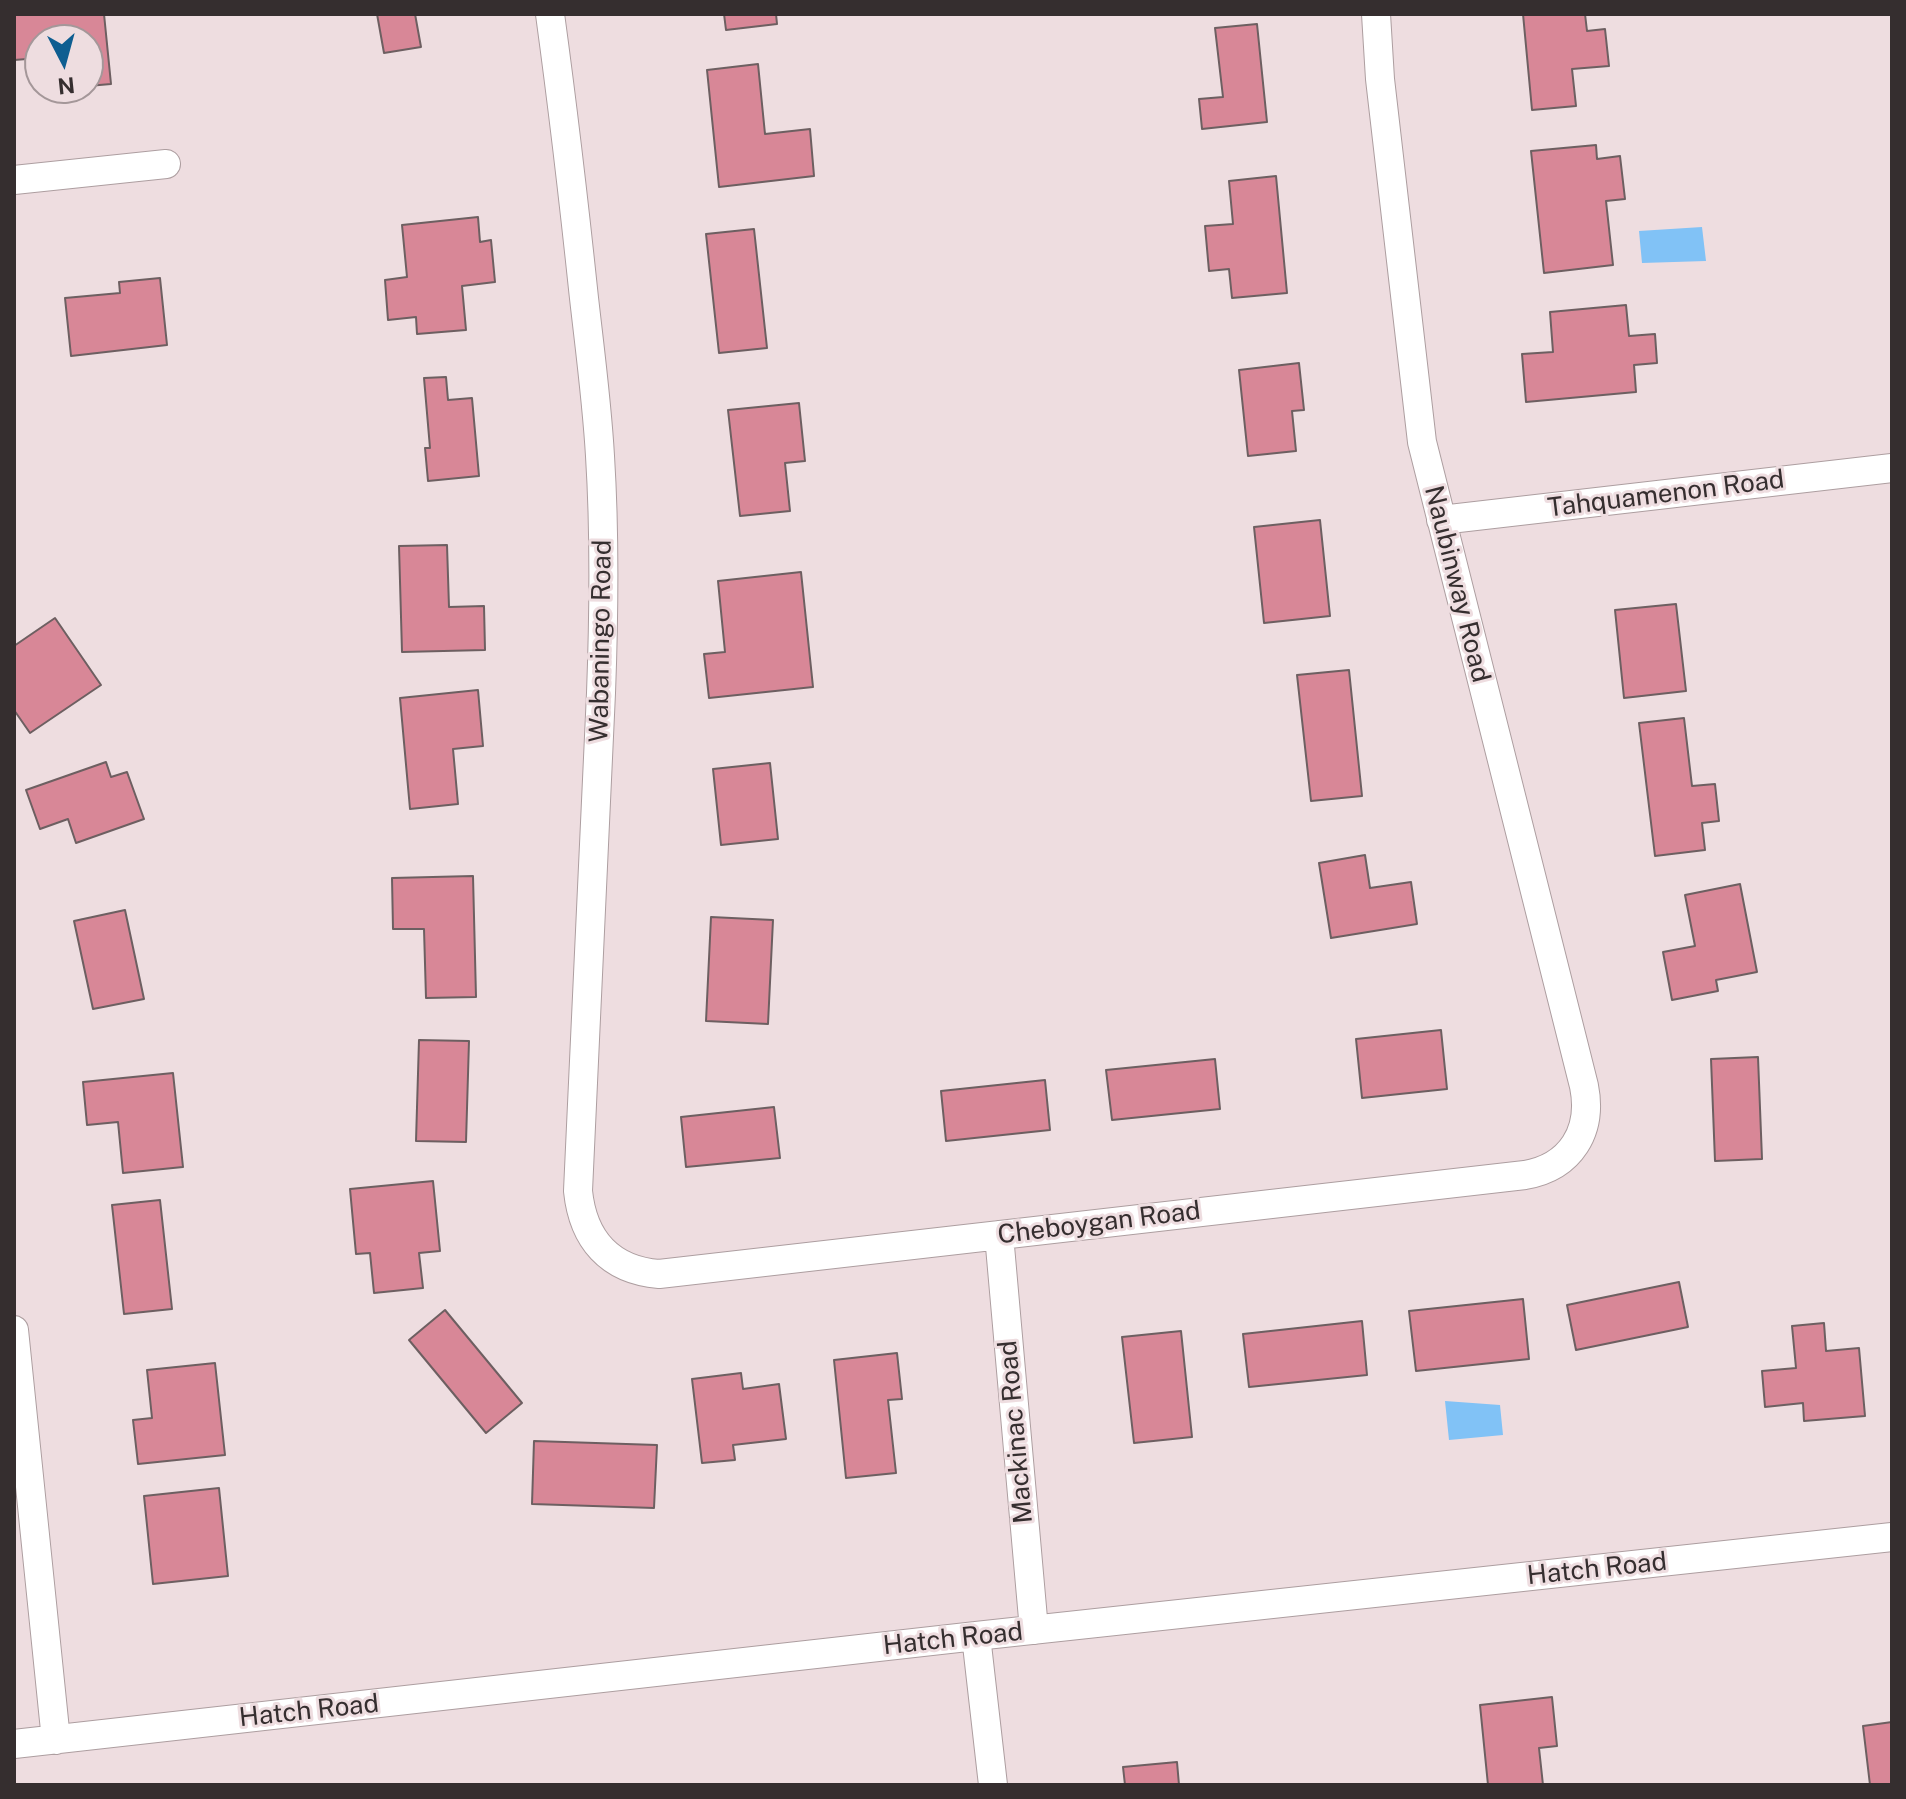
<!DOCTYPE html>
<html>
<head>
<meta charset="utf-8">
<style>
  body { margin:0 }
  #map { position:relative; width:1906px; height:1799px; overflow:hidden; background:#eedde0; font-family:"Public Sans",sans-serif }
  canvas { display:block }
  .frame { position:absolute; inset:0; border:16px solid #352e2f; pointer-events:none }
  .north { position:absolute; left:24px; top:24px; width:80px; height:80px; box-sizing:border-box; background:#eedde0; border:2px solid #a49799; border-radius:50%; rotate:174deg; font-size:22px; font-weight:700; line-height:32px; text-align:center; color:#352e2f }
  .north::after { content:''; display:block; margin:auto; width:28px; height:36px; background:#0e5e91; clip-path:polygon(50% 0,100% 100%,50% 72%,0 100%) }
</style>
</head>
<body>
<div id="map">
<canvas width="1906" height="1799"></canvas>
<div class="frame"></div>
<div class="north">N</div>
</div>
<script>
const g = document.querySelector('canvas').getContext('2d');
g.lineJoin = 'round';
function fill(path, color) { g.fillStyle = color; g.fill(path, 'evenodd'); }
function strokePath(path, color, width, dash) { g.strokeStyle = color; g.lineWidth = width; g.lineCap = dash ? 'butt' : 'round'; g.setLineDash(dash || []); g.stroke(path); }
function label(font, color, halo, rows, align = 'center') {
  g.font = font + ' "Public Sans",sans-serif'; g.lineWidth = 6; g.setLineDash([]); g.textBaseline = 'middle'; g.strokeStyle = halo; g.fillStyle = color; for (const [text, x, y, turn = 0] of rows) {
    g.save(); g.translate(x, y); g.rotate((+turn || 0) * Math.PI / 180); g.textAlign = isNaN(turn) ? turn : align; if (halo) g.strokeText(text, 0, 0); g.fillText(text, 0, 0); g.restore();
  }
}
const water = new Path2D(`
  M1702 227 1706 261 1642 263 1639 231Z
  M1445 1401 1500 1405 1503 1435 1449 1440Z`);
const building = new Path2D(`
  M14 14H104L111 84 88 86V40H40V58L14 60Z
  M377 14H415L421 47 384 53Z
  M724 14H776L777 24 726 30Z
  M1523 14H1585L1587 31 1605 29 1609 66 1572 69 1576 106 1532 110Z
  M1257 24 1267 122 1202 129 1199 99 1223 97 1215 28Z
  M758 64 765 134 810 129 814 176 719 187 707 70Z
  M1596 145 1597 159 1620 156 1625 199 1606 201 1613 265 1544 273 1531 151Z
  M1276 176 1287 293 1232 298 1229 269 1209 271 1205 226 1233 224 1229 181Z
  M478 217 480 242 491 240 495 282 462 286 466 330 417 334 416 317 388 320 385 280 407 277 402 225Z
  M754 229 767 348 719 353 706 234Z
  M160 278 167 345 71 356 65 298 120 293 119 282Z
  M1626 305 1629 336 1655 334 1657 363 1634 365 1636 392 1526 402 1522 354 1553 352 1550 312Z
  M1299 363 1304 410 1292 411 1296 451 1248 456 1239 370Z
  M446 377 448 400 472 398 479 476 428 481 425 448H430L424 378Z
  M799 403 805 461 785 463 790 511 740 516 728 410Z
  M1320 520 1330 616 1264 623 1254 527Z
  M447 545 449 607 484 606 485 650 402 652 399 546Z
  M801 572 813 687 709 698 704 654 725 652 718 581Z
  M1676 604 1686 691 1624 698 1615 610Z
  M55 618 101 685 30 733 14 710V646Z
  M1349 670 1362 796 1311 801 1297 675Z
  M478 690 483 746 453 749 458 804 410 809 400 698Z
  M1684 718 1692 786 1715 784 1719 821 1702 823 1705 850 1655 856 1639 723Z
  M106 762 111 777 127 772 144 819 76 843 68 819 40 829 26 790Z
  M770 763 778 839 721 845 713 769Z
  M1365 855 1370 888 1411 882 1417 924 1331 938 1319 863Z
  M473 876 476 997 426 998 424 929H393L392 878Z
  M1740 884 1757 972 1716 980 1718 991 1672 1000 1663 952 1695 946 1685 895Z
  M125 910 144 999 93 1009 74 921Z
  M711 917 773 920 768 1024 706 1021Z
  M1441 1030 1447 1089 1362 1098 1356 1039Z
  M419 1040 469 1041 466 1142 416 1141Z
  M1758 1057 1762 1159 1715 1161 1711 1059Z
  M1215 1059 1220 1109 1112 1120 1106 1070Z
  M173 1073 183 1167 123 1173 118 1122 87 1125 83 1082Z
  M1045 1080 1050 1130 946 1141 941 1091Z
  M774 1107 780 1158 686 1167 681 1117Z
  M433 1181 440 1251 419 1253 423 1288 374 1293 370 1253 356 1254 350 1189Z
  M160 1200 172 1309 124 1314 112 1205Z
  M1679 1282 1688 1327 1576 1350 1567 1305Z
  M1523 1299 1529 1359 1416 1371 1409 1311Z
  M445 1310 522 1403 486 1433 409 1340Z
  M1362 1321 1367 1375 1249 1387 1243 1334Z
  M1824 1323 1826 1351 1859 1348 1865 1416 1804 1421 1803 1403 1765 1407 1762 1371 1796 1368 1792 1326Z
  M1181 1331 1192 1437 1134 1443 1122 1337Z
  M897 1353 902 1399 888 1400 896 1473 846 1478 834 1360Z
  M215 1363 225 1455 138 1464 133 1420 152 1418 147 1370Z
  M741 1373 743 1389 779 1384 786 1439 733 1445 735 1460 702 1463 692 1379Z
  M534 1441 657 1445 654 1508 532 1504Z
  M219 1488 228 1576 153 1584 144 1496Z
  M1552 1697 1557 1746 1539 1748 1543 1785H1488L1480 1705Z
  M1892 1722V1785H1870L1863 1726Z
  M1177 1762 1179 1785H1125L1123 1767Z`);
const street = new Path2D(`
  M550 14C563 109 574 203 584 298 590 351 597 403 600 456 605 535 604 614 601 693L578 1191C583 1239 609 1270 659 1274L1525 1175C1571 1167 1593 1131 1584 1086L1422 442 1380 79 1376 14
  M14 180 166 164
  M1441 520 1892 468
  M999 1235 1034 1630
  M14 1330 56 1740
  M976 1636 993 1785
  M14 1744 976 1636 1892 1537`);
const streetNames = [
  ["Tahquamenon Road",1666,494,-7],
  ["Naubinway Road",1457,584,76],
  ["Wabaningo Road",601,641,-89],
  ["Cheboygan Road",1099,1223,-7],
  ["Mackinac Road",1016,1432,-95],
  ["Hatch Road",1597,1569,-6],
  ["Hatch Road",953,1639,-6],
  ["Hatch Road",309,1711,-6]
];
fill(water, '#81c2f6');
fill(building, '#d88797');
strokePath(building, '#6d5f61', 2);
strokePath(street, '#ad9ea0', 30);
strokePath(street, '#fff', 28);
label('26px', '#352e2f', '#eedde0', streetNames);
</script>
</body>
</html>
